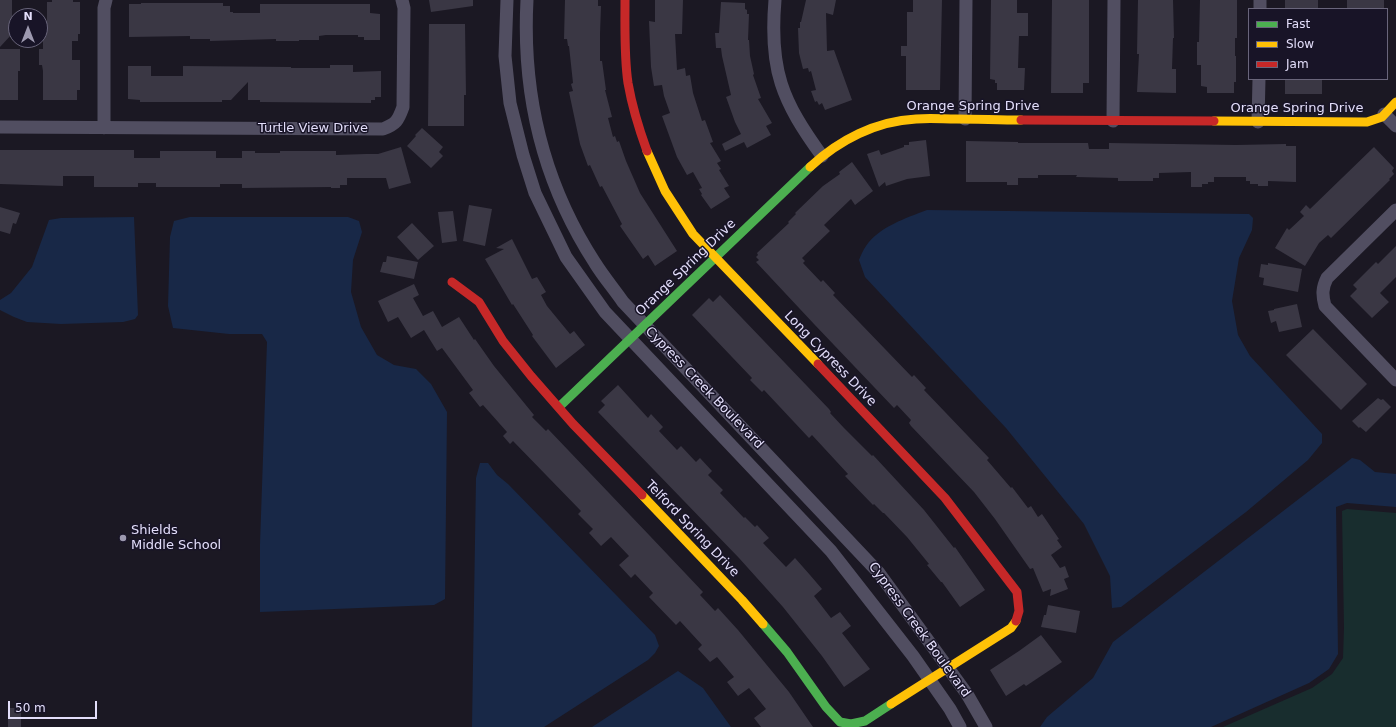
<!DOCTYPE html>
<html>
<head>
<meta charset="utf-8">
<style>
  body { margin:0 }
  #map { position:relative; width:1396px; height:727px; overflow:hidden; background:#1b1823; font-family:"DejaVu Sans",sans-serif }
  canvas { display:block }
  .legend { position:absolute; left:1248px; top:8px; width:140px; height:72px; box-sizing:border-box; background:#181427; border:1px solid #69657b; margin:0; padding:5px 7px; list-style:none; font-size:12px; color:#e3defa }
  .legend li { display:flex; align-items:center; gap:8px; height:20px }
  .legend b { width:20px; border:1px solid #69657b }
  .north { position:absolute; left:8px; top:8px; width:40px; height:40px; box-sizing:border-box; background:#181427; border:1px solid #69657b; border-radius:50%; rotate:0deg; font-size:11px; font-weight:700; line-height:16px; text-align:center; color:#e3defa }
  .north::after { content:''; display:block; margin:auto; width:14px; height:18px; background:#9d99af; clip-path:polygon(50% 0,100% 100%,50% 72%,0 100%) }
  .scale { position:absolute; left:8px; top:701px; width:89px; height:18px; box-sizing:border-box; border:2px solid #e3defa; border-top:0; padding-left:5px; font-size:12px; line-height:14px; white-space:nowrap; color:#e3defa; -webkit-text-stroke:3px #181427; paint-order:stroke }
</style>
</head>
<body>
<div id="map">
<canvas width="1396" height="727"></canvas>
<ul class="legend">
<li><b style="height:5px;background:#4caf50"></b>Fast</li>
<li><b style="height:5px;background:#ffc107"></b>Slow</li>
<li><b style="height:5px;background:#c62828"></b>Jam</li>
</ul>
<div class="north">N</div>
<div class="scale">50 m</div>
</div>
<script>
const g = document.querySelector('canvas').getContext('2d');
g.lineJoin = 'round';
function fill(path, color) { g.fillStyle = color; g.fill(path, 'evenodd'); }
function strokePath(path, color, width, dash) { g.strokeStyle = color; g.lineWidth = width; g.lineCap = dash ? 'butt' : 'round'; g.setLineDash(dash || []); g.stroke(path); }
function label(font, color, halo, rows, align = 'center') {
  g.font = font + ' "DejaVu Sans",sans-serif'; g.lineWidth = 3; g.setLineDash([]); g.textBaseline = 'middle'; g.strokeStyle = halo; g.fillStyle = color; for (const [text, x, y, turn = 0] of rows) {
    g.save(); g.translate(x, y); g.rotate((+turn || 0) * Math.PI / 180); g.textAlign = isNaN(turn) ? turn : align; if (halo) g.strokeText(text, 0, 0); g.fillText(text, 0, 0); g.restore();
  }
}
const green = new Path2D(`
  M1347 509 1396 513V727H1223L1312 688 1332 674 1343 658 1344 628 1342 511Z`);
const water = new Path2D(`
  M927 210 1249 214 1253 218 1252 230 1239 258 1232 301 1238 335 1250 356 1322 434V443L1308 460 1246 512 1121 607 1112 608 1110 576 1084 524 1006 428 865 277 859 260C861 255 863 250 866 246 879 227 906 218 927 210Z
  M134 217 138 315 135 319 123 322 61 324 27 322 14 317 0 310V300L11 293 32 267 49 220 61 218Z
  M190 217H348L359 221 362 232 353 260 351 292 361 327 377 355 394 365 416 369 431 384 447 412 445 599 434 605 260 612V544L267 342 262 334H229L173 328 168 306 170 237 174 221Z
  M1352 458 1360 460 1375 472 1396 474V507L1347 503 1336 507 1338 654 1329 669 1309 683 1211 727H1040L1047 717 1093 678 1113 642Z
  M480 463H488L497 475 508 484 655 635 659 646 655 653 648 660 544 727H472L476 478Z
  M678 671 703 688 731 727H592Z`);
const building = new Path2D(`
  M0 0H12V34L0 47Z
  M52 0H73V2H80V34H78V41H72V60H80V90H77V100H43V71L42 65H39V49H43V21H47V2H52Z
  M429 0H473V6L431 12Z
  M565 0H598V6H601L600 34V61H602L606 90H605L612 117 608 118 613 137 615 136 617 142 619 141 626 161 640 193 677 251 655 266 648 255 643 259 620 226 622 224 602 186 600 187 590 165 588 166 580 144 569 92 573 91 571 84 573 83 569 46H568L567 39H564Z
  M655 0H683L682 34H675L677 70 685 68 686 76 690 75 693 93 702 121 705 120 713 142 710 143 721 161 717 163 721 169 719 170 729 186 724 188 730 197 711 209 701 195 702 194 699 189 702 188 693 172 687 175 677 157 662 116 670 113 664 96 662 85 654 86 651 67 649 21 655 22Z
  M806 0H836L833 15 826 13 827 51 834 50 852 100 825 110 822 103 819 105 817 101 815 102 811 91 816 90 811 71 809 72 808 68 803 69 799 53 798 28H800V22H801Z
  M913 0H942L940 90H906V56H901V46H907V12H913Z
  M991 0H1017V13H1028V36H1019L1018 68H1025L1024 90H997V83H995V80L990 79Z
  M1052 0H1089V83H1083V93H1051Z
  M1138 0H1173L1174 38H1173L1172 69H1176V93L1137 92 1139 54H1137Z
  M1200 0H1237V38H1235V56H1236V82H1234V93H1207V87L1201 86V65H1197V42H1199Z
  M1285 0H1318V9H1285Z
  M1347 0H1384V9H1347Z
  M721 2 745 3V9L747 10V14H749L748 40H749L750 56 754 74 753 75 761 98 758 99 772 123 766 126 771 135 747 148 744 142 725 151 722 144 741 134 735 122 726 97 731 95 722 56 721 48H716L715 33H719Z
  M141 3H223V6H230V12H233V13H260V4H370V13L380 14V40H364V37H358V35H326L319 36V40H299V41H276V39L210 41V39H190V36L129 37V4H141Z
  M429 24H465L466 95H464V126H428Z
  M0 49H20V71H18V100H0Z
  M330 65H353V72L381 71V97H375V100H371V103L260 102V100H248V82L231 100H222V102H140V100L128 99V66H151V76H183V66L291 67V68H330Z
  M1285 79H1322V94H1285Z
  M422 128 443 147 439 152 443 156 431 168 407 146 416 136 415 135Z
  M926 140 930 176 907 179 886 186 885 182 879 187 867 154 879 150 881 155 904 147V145H909V142Z
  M966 141 1018 142V143H1088L1089 149H1109V143L1236 145 1286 144V146H1296V182L1268 181V186H1258V184H1250V181H1246V177H1214V182H1208V184H1202V187H1191V172L1159 173V178H1153V181H1118V178L1076 177 1077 175H1038V178H1018V185H1007V182H966Z
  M401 147 411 183 389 189 386 178H347V185H340V188H331V187L242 188V184H220V187H156V183H138V187H94V176H63V186L0 184V150H134V158H160V151H216V158H242V151H255V153H280V151H336V155L366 154H378Z
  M1374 147 1394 168 1392 171 1394 174 1389 179 1390 180 1331 238 1328 235 1319 243 1305 266 1275 248 1287 228 1289 230 1304 216 1300 212 1306 205 1310 209Z
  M852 162 873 191 855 205 851 199 824 225 830 231 802 258 805 261 803 263 821 282 823 280 835 293 833 295 912 377 914 375 926 388 924 390 989 458 987 460 1011 488 1012 487 1028 508 1031 506 1038 517 1042 514 1059 539 1057 540 1062 547 1051 555 1060 568 1065 566 1069 577 1064 579 1068 589 1050 596 1051 589 1043 592 1033 568 1030 569 995 519 974 492 911 426 909 423 911 420 897 405 894 408 814 324 756 262 759 260 756 257 758 255 757 253 789 223 788 222 796 214 795 213 823 186 840 174 839 172Z
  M469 205 492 209 485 246 463 241Z
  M0 207 20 213 16 224 13 223 10 234 0 231Z
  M453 211 457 241 442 243 438 212Z
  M412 223 434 246 418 260 397 237Z
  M512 239 532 279 537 277 546 292 541 295 547 306 570 334 574 331 585 345 556 368 532 336 533 335 513 304 512 305 485 259 504 249 496 248Z
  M1396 246V277L1380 293 1389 302 1372 318 1350 296 1357 289 1353 285 1376 262 1378 264Z
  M387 256 418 262 414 279 380 272 383 262H386Z
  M1268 263 1302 269 1298 292 1263 285 1264 278 1259 277 1261 264 1268 265Z
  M414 284 419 295 413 298 423 316 433 311 442 327 459 317 474 340 475 339 494 366 534 415 532 417 546 431 548 429 650 536 703 592 700 595 715 611 718 608 738 630 789 692 813 727H761L754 718 766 709 749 688 738 696 727 682 734 677 717 657 710 662 698 649 702 645 680 621 676 625 649 597 653 593 635 574 631 578 619 565 629 556 611 537 601 546 589 533 593 529 578 514 581 511 513 441 510 444 503 436 507 432 483 405 480 407 469 393 473 390 442 348 437 351 424 330 411 338 398 317 388 322 378 301Z
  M720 295 829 409 831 412 830 413 844 428 872 456 873 455 924 510 954 548 955 547 985 590 960 607 942 582H941L927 565 929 564 907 537 884 513H883L874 504 873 505 845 476 848 474 812 435 809 438 764 390 762 392 750 380 752 378 692 315 709 298 713 302Z
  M1297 304 1302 327 1279 332 1276 321 1271 323 1268 311 1274 310V309Z
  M1313 329 1367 384 1341 410 1286 355Z
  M618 385 648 418 651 414 663 427 659 431 677 450 681 446 696 462 700 458 712 471 708 475 723 490 720 493 744 518 745 517 755 527 757 525 769 538 763 543 786 567 795 558 810 575 822 589 814 596 831 618 840 612 851 626 842 633 870 669 844 687 822 656 783 607 739 558 598 412 605 405 601 401Z
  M1378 398 1381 400 1383 399 1391 407 1366 432 1360 427 1359 428 1352 421Z
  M1048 605 1080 611 1076 633 1041 627 1044 615H1046Z
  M1041 635 1062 662 1026 686 1024 684 1006 696 990 670 1019 651Z
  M8 708H21V727H8Z`);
const street = new Path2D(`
  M507 0 505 56 510 103 523 155 535 193 566 257 605 312 831 551 913 656 950 709 960 727
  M527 0C522 94 543 183 595 263 603 276 614 289 623 302L879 573 967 694 986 727
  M775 0C769 70 782 101 822 156
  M1260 9V0
  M1384 114 1396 126
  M965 119 966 0
  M1113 121 1114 0
  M1258 122 1259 79
  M0 127 383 129C396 124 398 121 403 107L404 8 402 0
  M104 128V8L106 0
  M1396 210 1327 278C1322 288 1322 295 1325 306L1396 380`);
const fast = new Path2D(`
  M559 407 810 167
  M763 624 787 652 826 707 840 722 851 724 865 721 891 704`);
const slow = new Path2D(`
  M1214 121 1367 122 1382 117 1396 102
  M647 151 665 191 693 234 818 364
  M810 167C839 140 876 121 916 119 930 118 943 119 956 119 978 119 999 120 1021 120
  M642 495 742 600 763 624
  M891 704 1011 628 1016 621`);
const jam = new Path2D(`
  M625 0C625 27 624 56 628 83 632 106 639 129 647 151
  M1021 120 1214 121
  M452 282 479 302 503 341 531 376 573 424 642 495
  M818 364 945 498 1017 592 1019 611 1016 621`);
const markers = [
  [123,538,4,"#9d99af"]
];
const streetNames = [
  ["Orange Spring Drive",973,107],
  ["Orange Spring Drive",1297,109],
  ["Turtle View Drive",313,129],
  ["Orange Spring Drive",686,268,-44],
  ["Long Cypress Drive",830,359,46],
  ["Cypress Creek Boulevard",704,388,46],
  ["Telford Spring Drive",692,529,46],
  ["Cypress Creek Boulevard",919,630,54]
];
const poiNames = [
  ["Shields",131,531],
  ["Middle School",131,546]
];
fill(green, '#182d2e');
fill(water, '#182847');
fill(building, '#3a3744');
strokePath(street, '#514e61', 13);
strokePath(fast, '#4caf50', 9);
strokePath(slow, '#ffc107', 9);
strokePath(jam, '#c62828', 9);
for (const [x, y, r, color] of markers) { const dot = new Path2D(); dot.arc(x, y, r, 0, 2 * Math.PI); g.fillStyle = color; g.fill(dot); strokePath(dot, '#181427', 1.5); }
label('13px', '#e3defa', '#181427', streetNames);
label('13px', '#e3defa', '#181427', poiNames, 'left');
</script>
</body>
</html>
